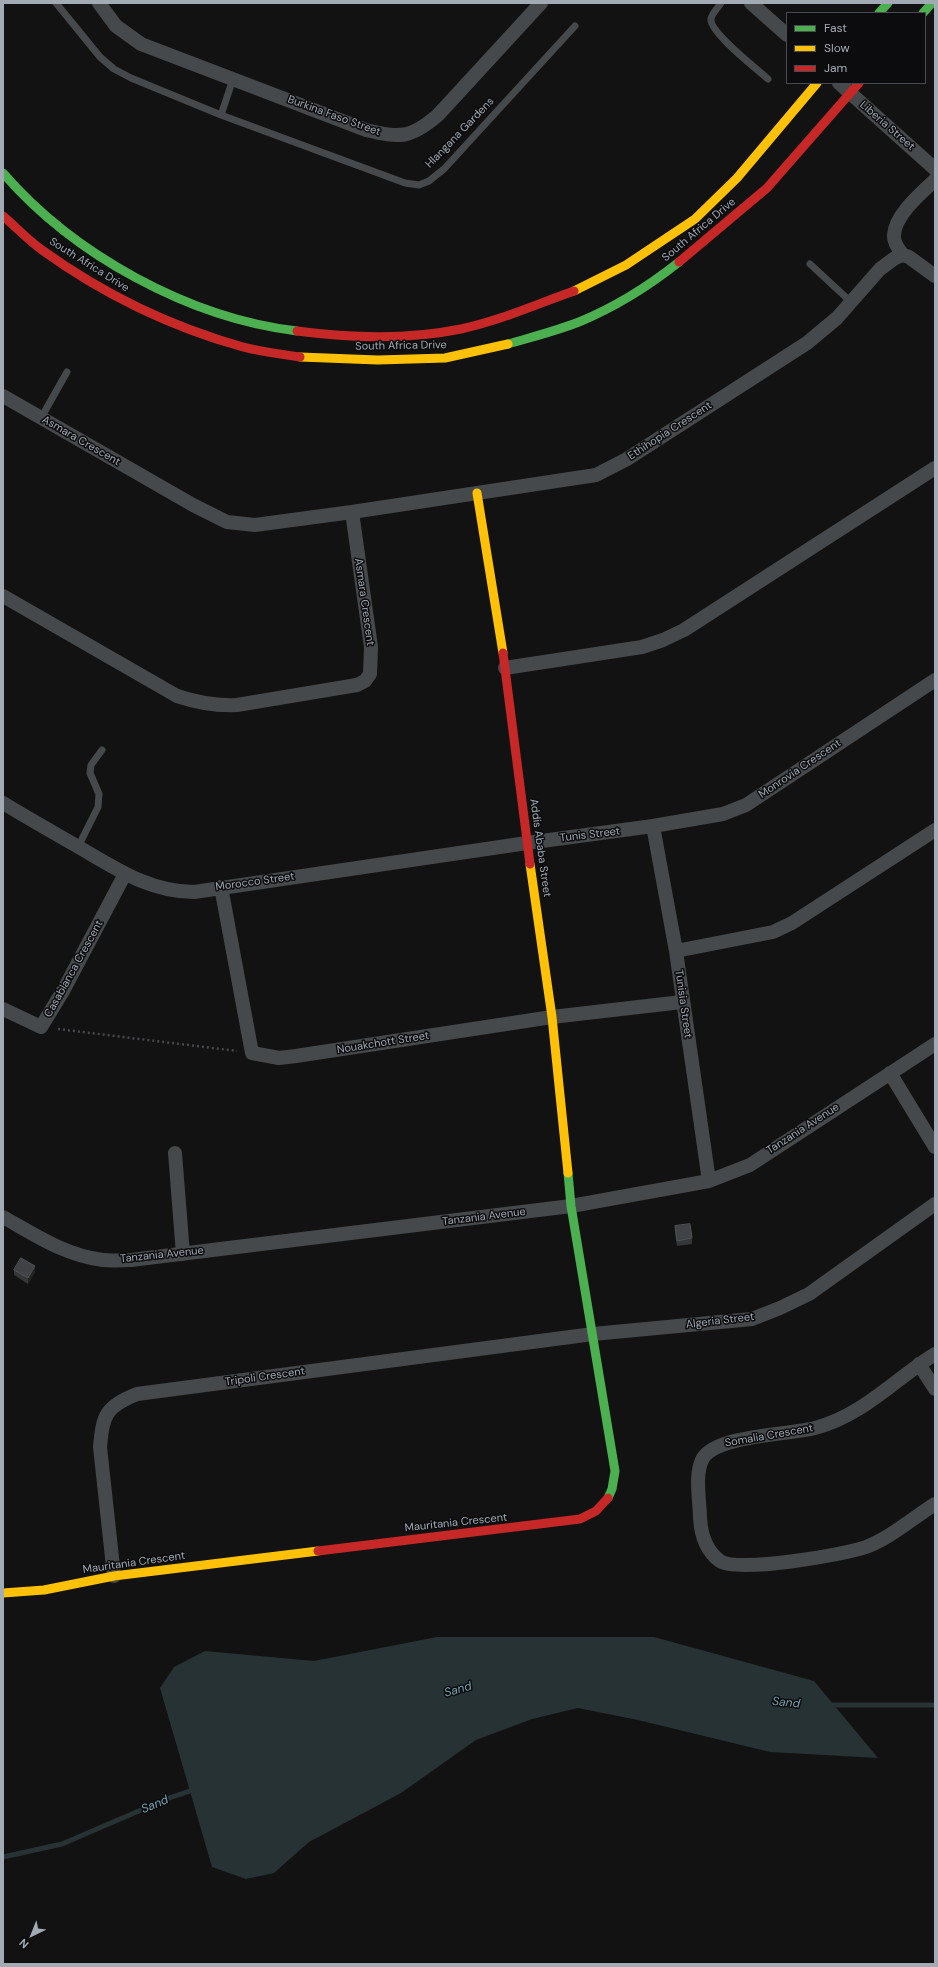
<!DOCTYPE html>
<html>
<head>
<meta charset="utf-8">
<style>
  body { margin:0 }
  #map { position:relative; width:938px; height:1967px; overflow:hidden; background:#121212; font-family:"DM Sans",sans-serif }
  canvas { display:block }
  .frame { position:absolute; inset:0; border:4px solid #a2abb4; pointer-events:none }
  .legend { position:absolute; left:786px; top:12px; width:140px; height:72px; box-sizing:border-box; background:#0c0c0e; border:1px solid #484c50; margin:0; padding:5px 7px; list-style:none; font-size:12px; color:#a2abb4 }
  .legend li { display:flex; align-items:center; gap:8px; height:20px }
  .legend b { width:20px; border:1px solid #484c50 }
  .north { position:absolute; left:12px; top:1915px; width:40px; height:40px; -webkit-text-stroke:3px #0c0c0e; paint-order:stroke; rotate:223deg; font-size:11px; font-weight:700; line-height:16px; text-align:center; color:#a2abb4 }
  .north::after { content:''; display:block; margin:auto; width:14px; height:18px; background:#a2abb4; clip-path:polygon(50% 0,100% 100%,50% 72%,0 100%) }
</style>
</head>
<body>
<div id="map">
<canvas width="938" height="1967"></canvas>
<div class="frame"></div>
<ul class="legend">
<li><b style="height:5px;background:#4caf50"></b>Fast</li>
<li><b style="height:5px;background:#ffc107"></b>Slow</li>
<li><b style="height:5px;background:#c62828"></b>Jam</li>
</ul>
<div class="north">N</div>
</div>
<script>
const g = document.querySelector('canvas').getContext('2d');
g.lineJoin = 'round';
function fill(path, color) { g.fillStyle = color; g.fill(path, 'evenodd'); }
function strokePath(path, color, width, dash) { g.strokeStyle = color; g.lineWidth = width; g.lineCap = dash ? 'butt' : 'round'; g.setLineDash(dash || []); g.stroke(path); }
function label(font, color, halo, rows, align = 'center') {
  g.font = font + ' "DM Sans",sans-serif'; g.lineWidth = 3; g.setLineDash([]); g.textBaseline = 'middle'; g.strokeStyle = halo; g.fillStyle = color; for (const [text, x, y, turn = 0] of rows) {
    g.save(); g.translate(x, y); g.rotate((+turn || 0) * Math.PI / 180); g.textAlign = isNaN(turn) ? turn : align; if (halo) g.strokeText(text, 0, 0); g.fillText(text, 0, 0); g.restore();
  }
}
const water = new Path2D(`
  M437 1637H654L814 1681 878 1758 770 1752 638 1720 578 1708 532 1719 476 1740 401 1793 309 1842 274 1873 246 1879 212 1867 160 1688 174 1667 205 1651 314 1661Z`);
const stream = new Path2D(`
  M828 1705H935
  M3 1857 62 1844 169 1798 196 1789`);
const path = new Path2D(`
  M58 1029 237 1051`);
const lane = new Path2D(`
  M56 3 100 57 114 69 131 78 221 115 405 183 419 185 429 181 444 169 575 26
  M721 3C718 8 712 13 711 19 709 32 757 69 768 79
  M221 115 233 79
  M810 264 851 302
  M41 418 67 372
  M78 847 98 807 99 794 90 773 91 765 102 750`);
const street = new Path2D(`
  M99 3 116 26 141 44 366 130C400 138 410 139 438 115L541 3
  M751 3 787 35
  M839 83 935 169
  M903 255C899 250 893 242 894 235 895 215 921 193 935 180
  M3 396 193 505 227 522 255 525 352 512 596 475 627 459 807 343 837 318 880 269 895 258 903 255 909 257 935 276
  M3 596 177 696C198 703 215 706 237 705L357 685 365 681 370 674 371 647 352 512
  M505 668 642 647 663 640 684 630 935 468
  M3 803C29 819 56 834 82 849 118 870 151 892 194 892L527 843 653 826 723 814 746 805 935 680
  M653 826 676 951 709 1181
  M221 887 252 1053 279 1058 296 1056 552 1017 682 1002
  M676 951 773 932 792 923 935 830
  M3 1009 41 1027 63 991 125 874
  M890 1073 935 1147
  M175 1153 183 1254
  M3 1217C35 1235 66 1256 103 1260 112 1261 122 1260 131 1260L571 1206 709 1181 750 1165 935 1044
  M935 1354C895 1379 862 1416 815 1428 788 1435 718 1435 703 1458 694 1474 700 1501 700 1518 701 1534 706 1551 720 1561 738 1573 843 1555 866 1547 890 1538 913 1518 935 1504
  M919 1364 935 1389
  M114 1576 100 1447C103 1415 105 1407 137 1394L593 1334 752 1319 780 1308 809 1294 935 1204`);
const fast = new Path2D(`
  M879 13 888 3
  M923 13 932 3
  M3 173C74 255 189 318 297 331
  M508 344C532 337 556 331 579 322 613 308 650 285 679 262
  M568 1173 571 1206 615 1471 612 1489 608 1498`);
const slow = new Path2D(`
  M574 291 626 265 695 219 737 178 817 83
  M300 357 378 360 445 358 508 344
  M477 493 503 653
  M530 864 552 1017 568 1173
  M3 1593 44 1590 114 1576 318 1551`);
const jam = new Path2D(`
  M3 216C16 227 28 240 42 250 103 294 171 327 243 347 262 352 281 354 300 357
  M679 262 767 188 859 83
  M297 331C350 338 407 340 461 329 499 321 537 304 574 291
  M503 653 530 864
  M318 1551 580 1519 596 1511 608 1498`);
const wall = new Path2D(`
  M675 1226 692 1238V1244L677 1246 675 1232Z
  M14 1270 35 1272 28 1284 14 1275Z`);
const shadedWall = new Path2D(`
  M35 1266V1272L28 1284V1278Z`);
const building = new Path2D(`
  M690 1224 692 1238 677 1241 675 1226Z
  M21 1258 35 1266 28 1278 14 1270Z`);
const streetNames = [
  ["Burkina Faso Street",334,116,20],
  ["Liberia Street",887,126,41],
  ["Hlangana Gardens",460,133,-46],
  ["South Africa Drive",699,230,-40],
  ["South Africa Drive",89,265,32],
  ["South Africa Drive",401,346,-1],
  ["Ethihopia Crescent",670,431,-33],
  ["Asmara Crescent",81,441,30],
  ["Asmara Crescent",364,602,82],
  ["Monrovia Crescent",800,769,-34],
  ["Tunis Street",590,835,-7],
  ["Addis Ababa Street",540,848,82],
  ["Morocco Street",255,882,-8],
  ["Casablanca Crescent",74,969,-61],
  ["Tunisia Street",683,1004,82],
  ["Nouakchott Street",383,1043,-9],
  ["Tanzania Avenue",803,1129,-33],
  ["Tanzania Avenue",484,1217,-7],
  ["Tanzania Avenue",162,1255,-6],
  ["Algeria Street",720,1321,-7],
  ["Tripoli Crescent",265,1377,-8],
  ["Somalia Crescent",769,1436,-10],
  ["Mauritania Crescent",456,1523,-6],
  ["Mauritania Crescent",134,1563,-8]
];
const waterNames = [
  ["Sand",458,1690,-16],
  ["Sand",786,1703,6],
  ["Sand",155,1805,-23]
];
fill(water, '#273235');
strokePath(stream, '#273235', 5);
strokePath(path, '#48494d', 2.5, [2, 3]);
strokePath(lane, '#46494b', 7);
strokePath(street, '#46494b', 14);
strokePath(fast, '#4caf50', 9);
strokePath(slow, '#ffc107', 9);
strokePath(jam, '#c62828', 9);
fill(wall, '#343637');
fill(shadedWall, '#222223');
fill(building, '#404245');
strokePath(building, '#4f5356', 1);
label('11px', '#a2abb4', '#0c0c0e', streetNames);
label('italic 12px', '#78a0b0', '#0c0c0e', waterNames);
</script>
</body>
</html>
